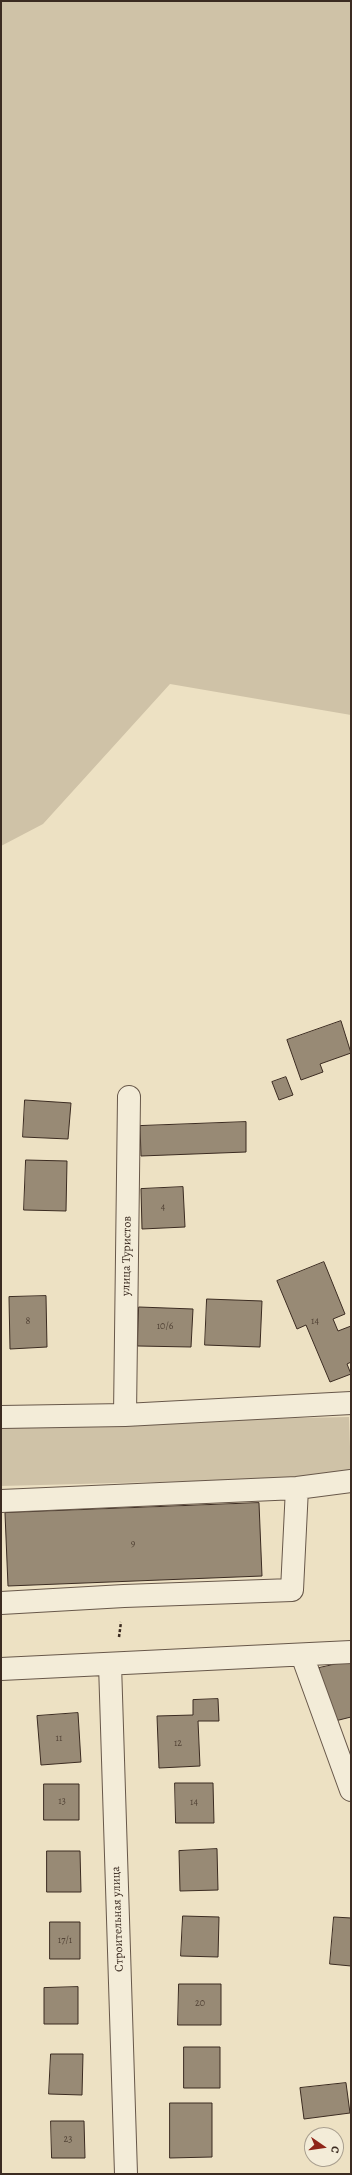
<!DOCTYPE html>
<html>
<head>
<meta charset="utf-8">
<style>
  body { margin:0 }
  #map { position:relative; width:352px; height:2175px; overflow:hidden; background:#ede1c3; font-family:Alegreya,serif }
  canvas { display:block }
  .frame { position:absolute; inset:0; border:2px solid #3b2b21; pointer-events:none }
  .north { position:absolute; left:304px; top:2127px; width:40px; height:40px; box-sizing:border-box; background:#f3ecd8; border:1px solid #a99f8f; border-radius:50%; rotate:103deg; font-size:11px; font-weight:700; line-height:16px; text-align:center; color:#3b2b21 }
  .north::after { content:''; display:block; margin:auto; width:14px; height:18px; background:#8f2418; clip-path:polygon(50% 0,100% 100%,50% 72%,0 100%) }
</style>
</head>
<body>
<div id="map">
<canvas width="352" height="2175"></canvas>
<div class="frame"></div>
<div class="north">С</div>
</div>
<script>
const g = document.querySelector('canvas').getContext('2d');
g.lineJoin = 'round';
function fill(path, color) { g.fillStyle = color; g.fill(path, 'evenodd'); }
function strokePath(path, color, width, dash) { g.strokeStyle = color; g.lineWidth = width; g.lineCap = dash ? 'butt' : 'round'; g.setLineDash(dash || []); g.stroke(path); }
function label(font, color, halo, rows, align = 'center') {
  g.font = font + ' Alegreya,serif'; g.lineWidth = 3; g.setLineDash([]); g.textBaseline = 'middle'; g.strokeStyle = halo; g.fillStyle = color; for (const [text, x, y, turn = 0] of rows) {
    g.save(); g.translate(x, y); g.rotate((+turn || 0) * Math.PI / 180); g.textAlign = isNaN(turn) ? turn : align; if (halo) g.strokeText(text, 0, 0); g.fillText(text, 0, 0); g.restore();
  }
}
const green = new Path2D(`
  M1 1H351V715L170 684 43 824 1 846Z
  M349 1417 351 1477 1 1486V1424Z`);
const building = new Path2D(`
  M341 1021 351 1053 320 1064 323 1072 301 1080 287 1040Z
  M286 1077 293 1095 279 1100 272 1082Z
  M25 1100 71 1103 68 1139 23 1137Z
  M246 1122V1152L141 1156 140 1126Z
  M26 1160 67 1161 66 1211 24 1210Z
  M183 1187 185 1227 142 1229 141 1189Z
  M324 1262 345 1314 333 1319 338 1331 351 1326V1362L347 1364 351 1374 330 1382 306 1325 297 1329 277 1281Z
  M46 1296 47 1347 10 1349 9 1297Z
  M207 1299 262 1301 260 1347 205 1345Z
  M139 1307 193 1309 191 1347 138 1346Z
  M259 1503 262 1576 8 1586 5 1513Z
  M351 1661V1717L331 1722 319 1668Z
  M218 1699 219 1721H198L200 1766 159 1768 157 1716 193 1715V1700Z
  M78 1713 81 1762 41 1765 37 1716Z
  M175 1783H213L214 1823H176Z
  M44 1784H79V1820H44Z
  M217 1849 218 1890 180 1891 179 1851Z
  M47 1851H80L81 1892H47Z
  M183 1916 219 1917 218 1957 181 1956Z
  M334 1917 351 1918V1966L330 1964Z
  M50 1922H80V1959H50Z
  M179 1984H221V2025H178Z
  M78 1987V2024H44V1988Z
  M184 2047H220V2088H184Z
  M51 2054H83L82 2095 49 2094Z
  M346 2083 350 2113 304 2119 300 2088Z
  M170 2103H212V2157L170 2158Z
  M51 2121H84L85 2158H52Z`);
const path = new Path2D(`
  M119 1637 121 1622`);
const minor = new Path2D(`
  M125 1415 129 1097
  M1 1417 125 1415 351 1403
  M1 1501 297 1488 351 1481
  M1 1603 124 1596 292 1590 297 1488
  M302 1655 351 1790
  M110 1664 126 2174
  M1 1669 351 1652`);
const numberNames = [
  ["4",163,1208],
  ["8",28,1322],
  ["14",315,1322],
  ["10/6",165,1327],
  ["9",133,1544],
  ["11",59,1739],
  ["12",178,1744],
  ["13",62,1802],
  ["14",194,1803],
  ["17/1",65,1941],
  ["20",200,2004],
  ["23",68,2140]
];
const streetNames = [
  ["улица Туристов",127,1256,-89],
  ["Строительная улица",118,1919,-92]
];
fill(green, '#cfc2a7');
fill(building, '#988a75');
strokePath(building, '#3b2b21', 1);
strokePath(minor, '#68584a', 24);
strokePath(path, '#3b2b21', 2.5, [3, 2]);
strokePath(minor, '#f3ecd8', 22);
label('10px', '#524336', null, numberNames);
label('12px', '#3b2b21', '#f3ecd8', streetNames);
</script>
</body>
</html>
